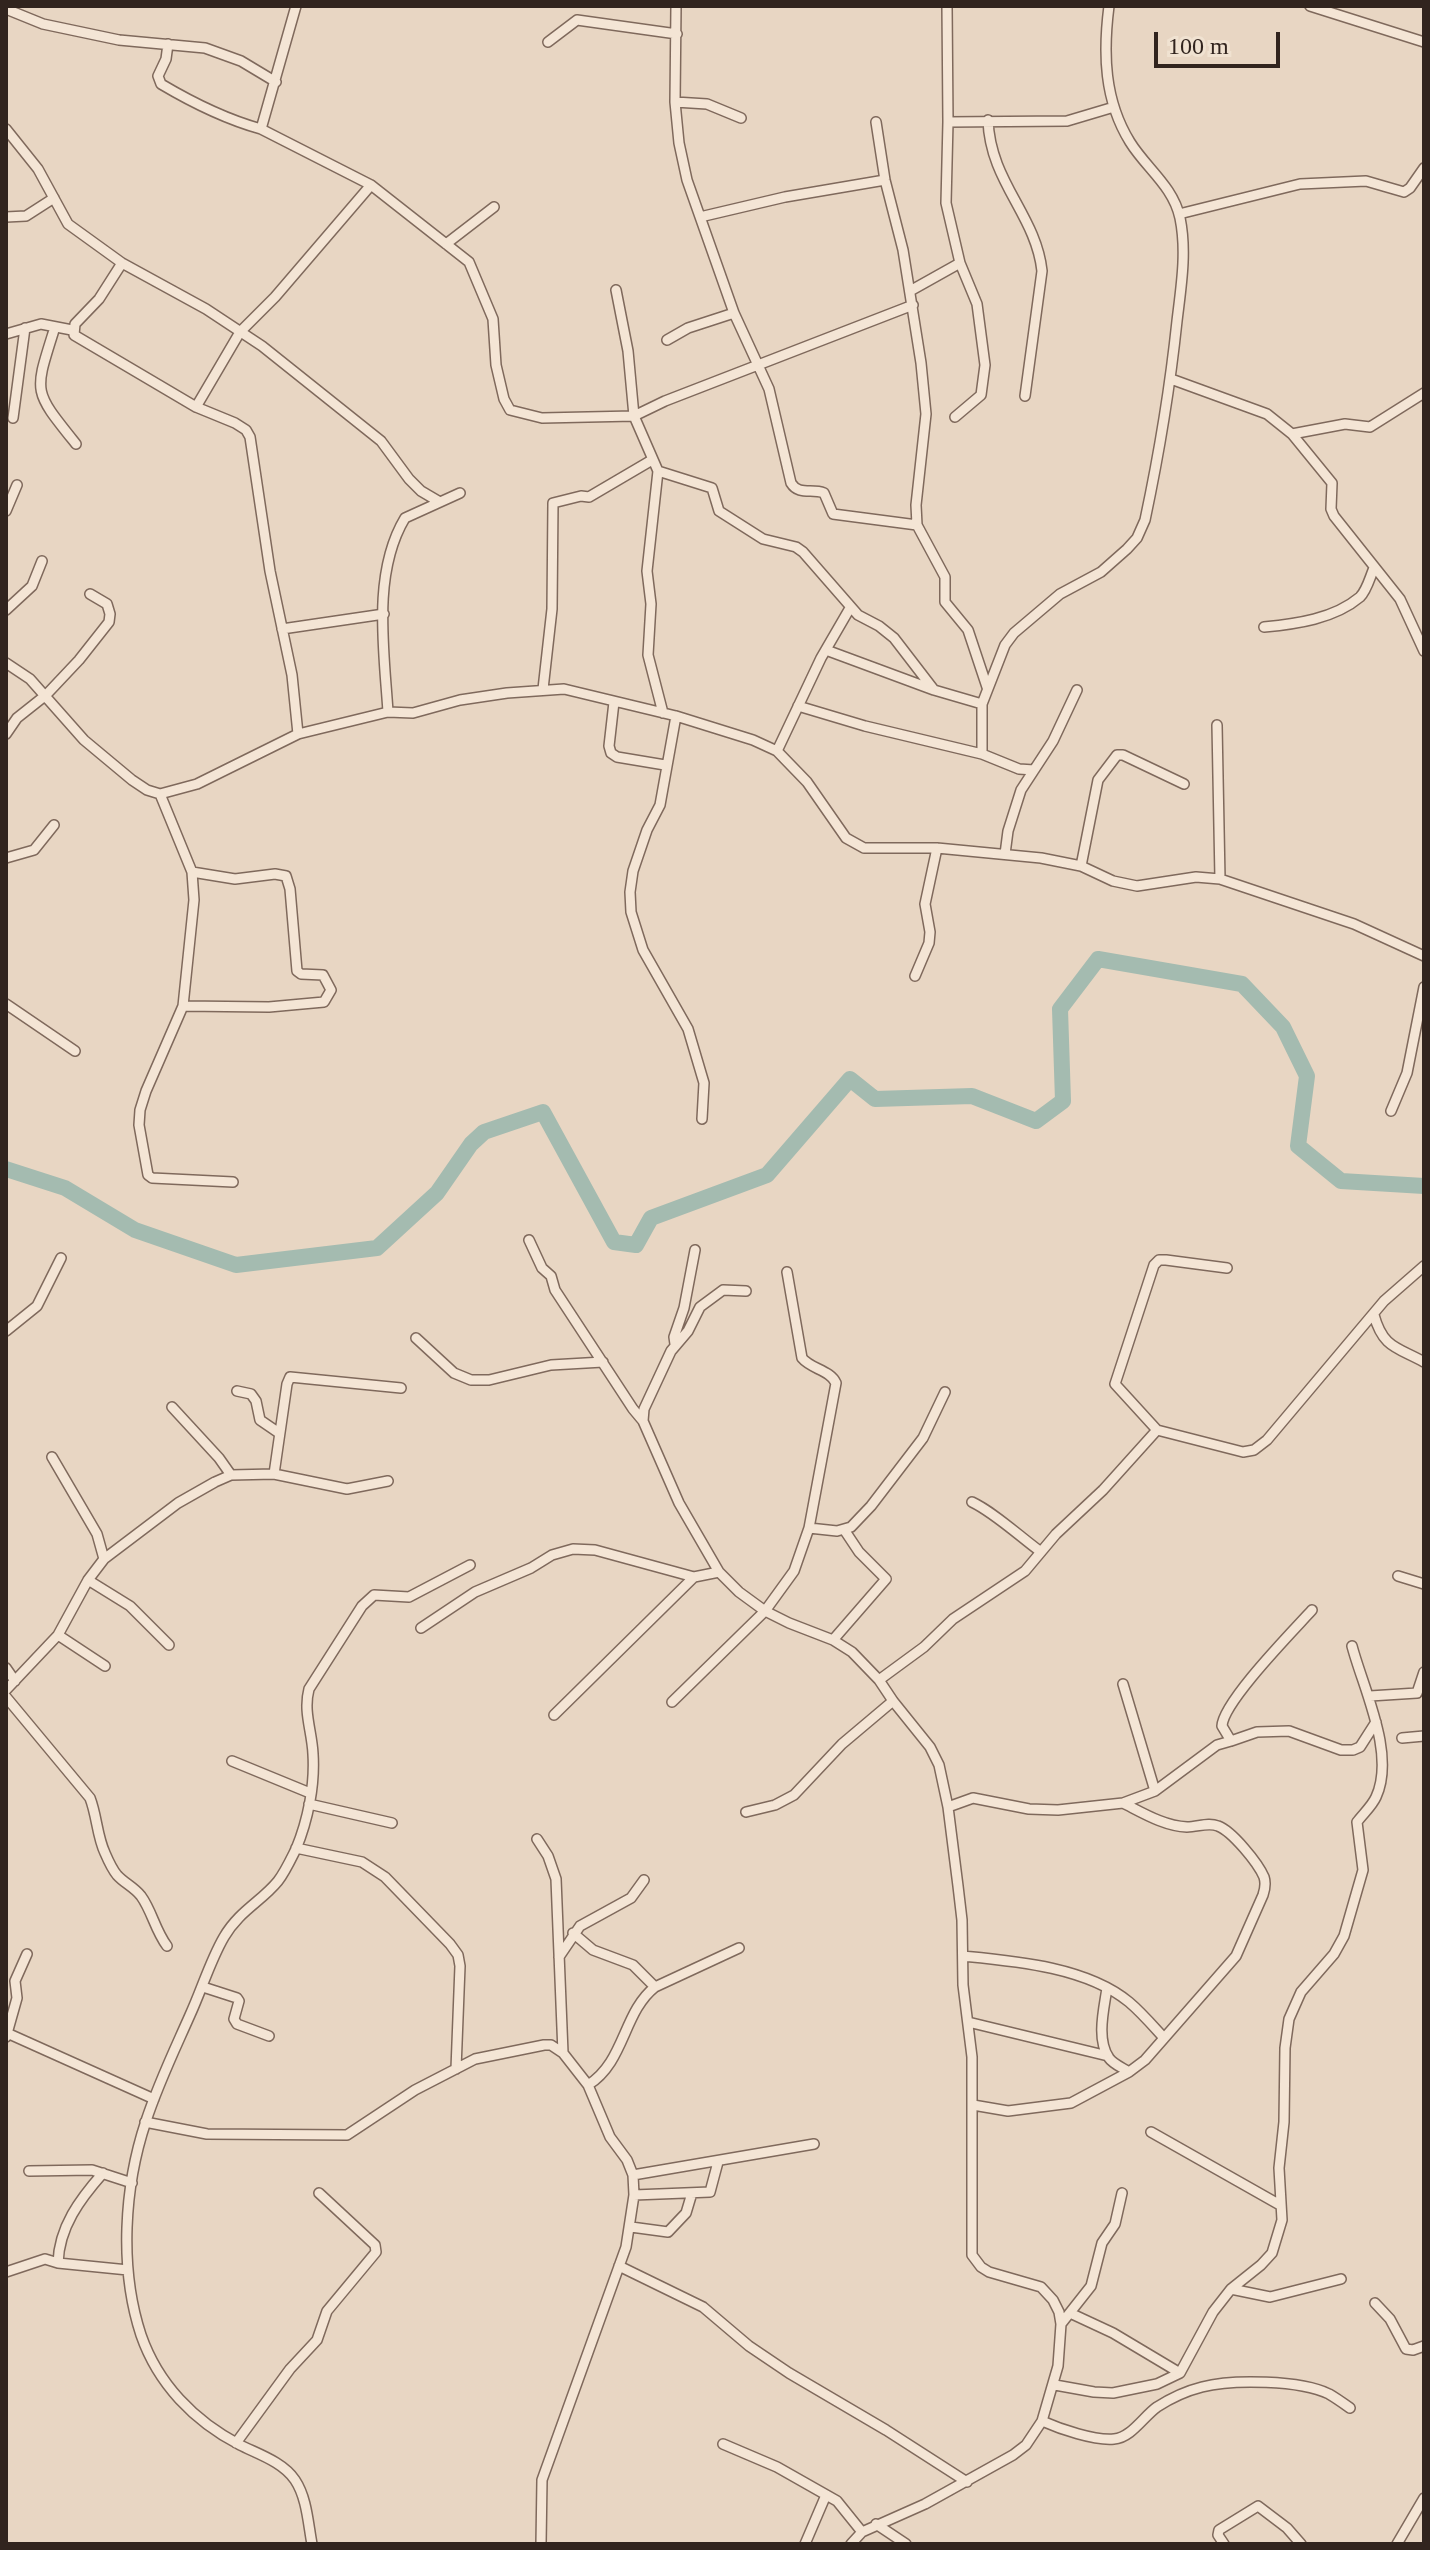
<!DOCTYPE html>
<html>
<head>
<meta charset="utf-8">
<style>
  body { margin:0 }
  #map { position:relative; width:1430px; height:2550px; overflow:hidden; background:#e8d6c3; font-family:Georgia,serif }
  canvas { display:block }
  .frame { position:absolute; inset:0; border:8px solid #31241e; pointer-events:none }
  .scale { position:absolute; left:1154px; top:32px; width:126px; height:36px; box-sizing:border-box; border:4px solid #31241e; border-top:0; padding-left:10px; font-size:24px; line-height:28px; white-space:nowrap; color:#31241e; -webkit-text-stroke:6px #f0e2d1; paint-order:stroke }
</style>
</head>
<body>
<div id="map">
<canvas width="1430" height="2550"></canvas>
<div class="frame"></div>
<div class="scale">100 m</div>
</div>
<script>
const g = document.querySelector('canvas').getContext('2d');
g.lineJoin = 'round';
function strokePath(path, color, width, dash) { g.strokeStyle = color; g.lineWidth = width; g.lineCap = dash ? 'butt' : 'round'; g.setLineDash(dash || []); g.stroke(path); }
const river = new Path2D(`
  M6 1169 65 1188 135 1230 236 1265 377 1248 437 1193 471 1144 484 1132 543 1112 614 1242 636 1245 651 1218 767 1175 850 1079 875 1099 972 1096 1036 1121 1063 1101 1060 1009 1098 959 1242 984 1283 1027 1307 1076 1298 1146 1341 1181 1424 1186`);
const minor = new Path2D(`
  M296 6 261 129 371 185 469 262 493 319 496 365 504 399 510 410 542 418 634 416 665 401 913 305
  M676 6 675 102 679 143 687 180 734 313 769 389 791 483C799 496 812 488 824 493L833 514 917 525
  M947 6 948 122
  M1310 6 1424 42
  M6 9 43 24 119 40 205 48 241 61 276 82
  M548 42 577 20 677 34
  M168 44 166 59 158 76 161 84C193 103 225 119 261 129
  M675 102 707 104 741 118
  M988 120C990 182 1036 215 1042 271L1025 396
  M876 122 885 180 903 250 921 363 926 414 916 505 917 525 945 577V602L968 630 987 687
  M6 129 38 169 68 224 122 263 206 309 262 346 381 441 409 479 421 491 438 501
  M1179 214 1300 184 1366 181 1404 192 1410 188 1424 168
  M6 217 26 216 54 198
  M700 217 785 197 885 180
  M446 244 494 207
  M122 263 99 299 75 324 74 335 196 407 235 423 246 430 250 437 270 571 292 675 298 734
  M616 290 628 351 634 416 658 471 712 488 719 511 763 539 796 547 803 552 858 615 879 626 894 638 934 690
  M910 291 960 263
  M55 327C34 394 32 389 76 444
  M6 334 41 324 72 330
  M667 340 688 328 734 313
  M1171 379 1267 414 1292 434 1332 483 1331 509 1334 516 1400 599 1424 651
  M196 407 240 332 275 297 371 185
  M955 417 981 395 985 365 977 304 960 263 946 203 948 122 1067 121 1114 107
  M13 418 25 328
  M1292 434 1345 424 1370 427 1424 393
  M658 471 647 571 651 604 648 655 663 713
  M6 511 17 485
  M6 610 32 586 42 561
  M1264 627C1296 624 1334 619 1360 597 1367 590 1370 577 1374 568
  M282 629 384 614
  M826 650 934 690 982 704
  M6 663 30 679 84 740 132 780 147 790 160 794 197 784 298 734 388 712 413 713 460 700 507 693 564 689 676 716 753 740 777 751 807 782 846 838 864 848H937L1041 858 1081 866 1113 881 1137 886 1196 877 1220 879 1354 924 1424 956
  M543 689 552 609 553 503 581 496 589 497 652 460
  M614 702 609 746 611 753 617 757 665 765
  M798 706 865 726 982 754 1019 769 1034 770
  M388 712C384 649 372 573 405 518L460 493
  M676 716 660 805 647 830 633 871 630 892 631 912 643 950 688 1029 704 1083 702 1119
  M1217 725 1220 879
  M6 734 17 718 46 695 79 660 109 622 110 614 107 604 90 594
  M777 751 821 658 850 608
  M982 754V704L1005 645 1014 633 1060 594 1101 572 1127 549 1137 538 1145 520C1159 454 1170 388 1177 321 1181 287 1187 252 1180 218 1173 186 1146 168 1130 142 1104 100 1103 53 1109 6
  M160 794 192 872 194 900 183 1006 146 1091 140 1110 139 1125 148 1175 152 1178 233 1182
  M1005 854 1008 831 1021 790 1053 741 1077 690
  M6 858 34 850 54 825
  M1081 866 1098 780 1117 755H1123L1184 784
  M915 976 929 943 930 932 925 904 937 848
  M6 1004 75 1051
  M183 1006 269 1007 324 1002 331 990 323 975 301 974 297 971 290 889 286 876 275 874 235 879 192 872
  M1391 1111 1407 1073 1424 987
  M529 1240 542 1268 551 1276 555 1290 633 1409 643 1421
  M746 1291 723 1290 700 1307 688 1331 671 1351 644 1409 643 1421 679 1503 719 1572 739 1592 765 1611 789 1623 833 1640 852 1652 879 1680 893 1701 930 1747 939 1765 948 1807 958 1886 962 1920 963 1985 972 2057V2255L981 2267 989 2272 1041 2287 1053 2300 1059 2312 1061 2324 1058 2366 1042 2421 1026 2445 1013 2455 925 2504 862 2532 851 2544
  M1374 1315C1383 1348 1397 1347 1424 1362
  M6 1331 37 1306 61 1258
  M416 1338 454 1373 471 1380H489L551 1365 603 1362
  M675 1344 674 1337 684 1308 695 1250
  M237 1391 251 1394 256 1401 260 1420 279 1433
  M172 1407 219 1458 231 1475
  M1157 1430 1115 1384 1154 1265 1159 1260H1166L1227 1268
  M52 1457 97 1534 104 1559
  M274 1474 287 1384 290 1377 401 1388
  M972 1502C995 1513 1019 1536 1041 1552
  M809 1528 837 1531 851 1527 871 1506 923 1438 945 1392
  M1398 1576 1424 1584
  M88 1580 130 1606 169 1645
  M421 1628 475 1592 531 1568 552 1555 573 1549 595 1550 694 1577 719 1572
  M58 1635 105 1666
  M833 1640 886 1579 859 1552 845 1531
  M6 1668 15 1681
  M879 1680 924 1647 953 1619 1025 1571 1056 1534 1103 1490 1157 1430 1243 1452 1254 1450 1267 1440 1384 1301 1424 1266
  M1123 1684 1155 1791
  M6 1690 58 1635 88 1580 104 1559 178 1503 215 1482 231 1475 274 1474 347 1489 388 1481
  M1370 1696 1417 1693 1424 1672
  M6 1697 90 1798C97 1816 97 1836 105 1853 108 1860 112 1869 117 1875 124 1883 134 1887 141 1896 152 1911 155 1930 167 1946
  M672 1702 765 1611 794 1571 809 1528 836 1383C830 1370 811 1369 802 1358L787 1272
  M554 1715 694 1577
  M1402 1738 1424 1736
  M1231 1741 1222 1726C1223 1702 1293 1631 1312 1610
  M232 1761 310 1793
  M309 1804 392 1823
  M948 1807 973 1798 1029 1809 1058 1810 1123 1803 1155 1791 1217 1745 1231 1741 1257 1732 1289 1731 1341 1750H1353L1360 1747 1376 1722
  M746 1812 775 1805 794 1795 842 1744 893 1701
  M537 1839 548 1856 556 1879 563 2053
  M296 1848 362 1862 385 1877 450 1944 458 1955 460 1966 456 2069
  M573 1933 593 1950 633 1965 655 1987
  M963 1956C1015 1961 1087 1967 1129 2002 1142 2013 1153 2026 1164 2038
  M559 1957 580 1926 631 1898 644 1880
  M203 1987 237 1998 239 2001 234 2019 237 2024 269 2036
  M1107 1988C1104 2009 1096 2039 1109 2058 1113 2064 1123 2068 1129 2072
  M968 2022 1108 2056
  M7 2033 154 2099
  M6 2037 17 1998 15 1981 27 1954
  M588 2085C625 2062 623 2012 655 1987L739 1948
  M973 2105 1008 2111 1071 2103 1129 2072 1145 2060 1236 1956 1263 1895C1265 1889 1266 1883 1264 1877 1258 1863 1232 1831 1218 1826 1208 1822 1198 1827 1187 1827 1164 1826 1143 1813 1123 1803
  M145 2122 207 2134 347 2135 415 2090 475 2059 544 2045H551L563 2053 588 2085 610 2137 627 2160 633 2175 634 2195 626 2247 542 2480 541 2544
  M1151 2132 1280 2205
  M29 2171 92 2170 132 2183
  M633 2175 814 2144
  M634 2195 710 2192 718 2162
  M631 2227 668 2232 686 2213 692 2193
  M58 2263C59 2227 80 2199 103 2173
  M619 2266 703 2307 749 2346 789 2373 886 2430 967 2482
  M6 2272 45 2259 58 2263 128 2270
  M1231 2289 1270 2297 1341 2279
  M1375 2303 1390 2319 1406 2349 1413 2350 1424 2346
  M1070 2313 1113 2333 1180 2373
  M1061 2324 1091 2286 1102 2243 1115 2224 1122 2193
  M1055 2385 1094 2392 1113 2393 1157 2384 1180 2373 1213 2312 1231 2289 1261 2265 1272 2253 1282 2220 1279 2168 1284 2122 1285 2048 1289 2019 1301 1992 1334 1954 1344 1936 1363 1870 1357 1822C1363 1814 1372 1806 1376 1797 1396 1754 1363 1688 1352 1646
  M1042 2421C1060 2429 1095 2441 1114 2439 1131 2438 1144 2416 1157 2407 1171 2398 1186 2391 1202 2387 1232 2379 1301 2380 1329 2394 1336 2398 1343 2403 1350 2408
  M236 2443 290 2369 317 2340 327 2311 376 2252 375 2245 319 2193
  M723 2444 777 2467 837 2501 862 2532
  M876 2524 906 2544
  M312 2544C308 2523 307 2498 295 2480 283 2462 258 2454 240 2445 194 2421 158 2384 141 2335 119 2268 124 2187 146 2121 158 2084 175 2049 190 2015 202 1989 210 1961 224 1937 239 1911 262 1901 278 1881 285 1872 291 1859 296 1849 308 1820 315 1785 313 1754 312 1731 303 1712 309 1689L362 1606 374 1595 409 1597 470 1565
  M805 2544 826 2495
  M1224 2544 1218 2535 1219 2530 1258 2506 1287 2528 1301 2544
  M1397 2544 1424 2498`);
strokePath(river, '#a4bbb0', 16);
strokePath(minor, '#7f695c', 12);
strokePath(minor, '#f4e5d5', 9);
</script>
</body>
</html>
